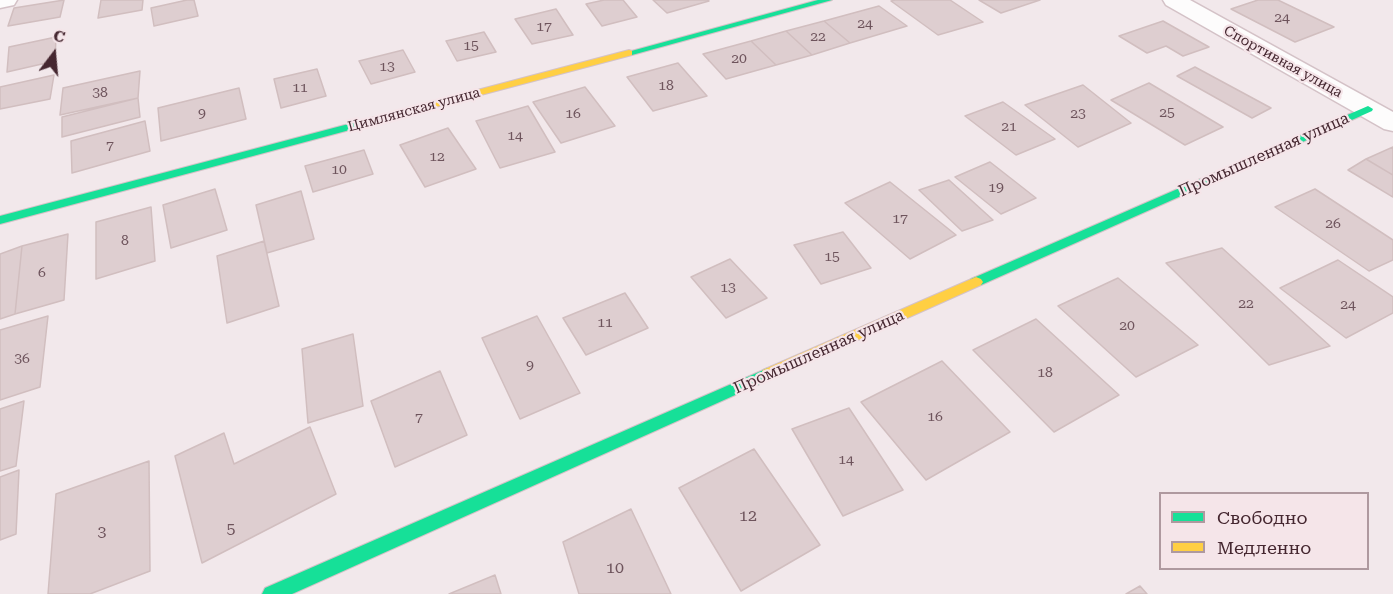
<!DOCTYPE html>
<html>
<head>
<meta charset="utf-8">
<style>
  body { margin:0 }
  #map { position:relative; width:1393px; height:594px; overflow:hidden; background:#f2e8eb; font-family:"Roboto Serif",serif }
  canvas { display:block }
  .legend { position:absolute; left:1159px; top:492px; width:210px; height:78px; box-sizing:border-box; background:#f5e5e9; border:2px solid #af999f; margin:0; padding:8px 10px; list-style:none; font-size:18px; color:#452730 }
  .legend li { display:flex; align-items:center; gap:12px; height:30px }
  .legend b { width:30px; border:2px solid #af999f }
  .north { position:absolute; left:24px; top:24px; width:60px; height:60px; -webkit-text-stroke:4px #f5e5e9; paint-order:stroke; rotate:16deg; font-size:16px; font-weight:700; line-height:24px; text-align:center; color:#452730 }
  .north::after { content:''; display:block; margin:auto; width:21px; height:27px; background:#452730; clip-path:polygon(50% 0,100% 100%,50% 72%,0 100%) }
</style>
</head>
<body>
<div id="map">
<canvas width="1393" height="594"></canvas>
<ul class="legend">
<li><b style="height:8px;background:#16e098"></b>Свободно</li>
<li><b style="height:8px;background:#ffcf43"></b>Медленно</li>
</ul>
<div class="north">С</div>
</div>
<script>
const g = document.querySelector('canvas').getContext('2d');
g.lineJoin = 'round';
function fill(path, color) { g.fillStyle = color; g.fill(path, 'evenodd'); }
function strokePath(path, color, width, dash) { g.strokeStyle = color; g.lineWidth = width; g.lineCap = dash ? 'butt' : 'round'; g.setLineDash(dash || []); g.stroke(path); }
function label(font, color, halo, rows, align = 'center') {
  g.font = font + ' "Roboto Serif",serif'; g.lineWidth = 4.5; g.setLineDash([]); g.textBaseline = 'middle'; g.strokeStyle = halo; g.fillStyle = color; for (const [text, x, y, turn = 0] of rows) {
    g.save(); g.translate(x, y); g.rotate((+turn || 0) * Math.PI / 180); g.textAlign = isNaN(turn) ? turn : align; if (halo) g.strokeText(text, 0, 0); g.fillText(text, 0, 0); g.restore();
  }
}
const building = new Path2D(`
  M64 0 60 17 8 26 14 8Z
  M101 0H143L142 10 98 18Z
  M187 0H194L198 16 154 26 151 8Z
  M604 0H623L637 17 602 26 586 4Z
  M653 0H707L709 1 667 13Z
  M895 0H950L983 22 938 35 891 1Z
  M979 0H1040L1001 13Z
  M1258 0H1278L1334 27 1295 42 1231 9Z
  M879 6 907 26 850 43 824 21Z
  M556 9 573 35 532 44 515 19Z
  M824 21 850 43 812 55 786 31Z
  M1163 21 1209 47 1183 56 1166 46 1147 53 1119 36Z
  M786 31 812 55 776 65 751 41Z
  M484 32 496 52 457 61 446 41Z
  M56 37 55 61 7 72 9 47Z
  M751 41 776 65 726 79 703 54Z
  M403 50 415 72 371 84 359 61Z
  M678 63 707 96 653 111 627 77Z
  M1195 67 1271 108 1252 118 1177 76Z
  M317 69 326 96 281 108 274 79Z
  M140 71 138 98 60 115 63 88Z
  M54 75 50 99 0 109V87Z
  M1149 83 1223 127 1185 145 1111 100Z
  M1083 85 1131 123 1078 147 1025 105Z
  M585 87 615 126 561 143 533 102Z
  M239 88 246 119 161 141 158 108Z
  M138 98 140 117 62 137V117Z
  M1003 102 1055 139 1016 155 965 116Z
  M528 106 555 152 500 168 476 121Z
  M145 121 150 151 72 173 71 141Z
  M448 128 476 169 425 187 400 145Z
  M1393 147V175L1366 159Z
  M364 150 373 174 313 192 305 166Z
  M1366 159 1393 175V197L1348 170Z
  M990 162 1036 198 1001 214 955 177Z
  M949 180 993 220 962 231 919 190Z
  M890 182 956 235 910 259 845 203Z
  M215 189 227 230 171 248 163 205Z
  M1315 189 1393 240V260L1369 271 1275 207Z
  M301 191 314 239 267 253 256 205Z
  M151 207 155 261 96 279V222Z
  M843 232 871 268 821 284 794 245Z
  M68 234 64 300 15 314 22 246Z
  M264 241 279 306 227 323 217 256Z
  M22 246 15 314 0 319V254Z
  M1222 248 1330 346 1269 365 1166 263Z
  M730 259 767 298 726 318 691 277Z
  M1338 260 1393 297V313L1346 338 1280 288Z
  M1118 278 1198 345 1136 377 1058 306Z
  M625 293 648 328 586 355 563 318Z
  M48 316 40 387 0 400V330Z
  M537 316 580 393 520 419 482 338Z
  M1036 319 1119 395 1054 432 973 350Z
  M353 334 363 406 308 423 302 349Z
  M942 361 1010 432 926 480 861 402Z
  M440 371 467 435 395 467 371 401Z
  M24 401 16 466 0 471V409Z
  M849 408 903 490 843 516 792 429Z
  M310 427 336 494 202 563 175 456 224 433 234 464Z
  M754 449 820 545 741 591 679 488Z
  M149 461 150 571 90 594H48L56 494Z
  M19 470 16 534 0 540V477Z
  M631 509 671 594H579L563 542Z
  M495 575 501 594H449Z
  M1140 586 1147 594H1126Z`);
const street = new Path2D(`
  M0 0H17L14 5 0 8Z
  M1163 0H1190L1393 112V131L1384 129 1166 5Z`);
const fast = new Path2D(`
  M818 0H832L632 55 624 53Z
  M1368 106 1373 109 1372 111 981 285H971L969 282 971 279Z
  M394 112 398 113V117L0 224V216Z
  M768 368 773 370 775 374 773 378 292 594H262L265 588Z`);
const slow = new Path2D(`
  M629 50 632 51V55L394 118 389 115 390 113Z
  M976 277 981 279 983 282 981 285 773 378 768 380 763 378 761 374 763 370Z`);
const numberNames = [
  ["24",1282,18],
  ["24",865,24],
  ["17",544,27],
  ["22",818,37],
  ["15",471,46],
  ["20",739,59],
  ["13",387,67],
  ["18",666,86],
  ["11",300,88],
  ["38",100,93],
  ["25",1167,113],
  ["9",202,114],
  ["16",573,114],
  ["23",1078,114],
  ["21",1009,127],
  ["14",515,136],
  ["7",110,146],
  ["12",437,157],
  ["10",339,170],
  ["19",996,188],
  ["17",900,219],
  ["26",1333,224],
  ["8",125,241],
  ["15",832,257],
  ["6",42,273],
  ["13",728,288],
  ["22",1246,304],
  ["24",1348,305],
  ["11",605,323],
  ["20",1127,326],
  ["36",22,359],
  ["9",530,366],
  ["18",1045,373],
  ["16",935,417],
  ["7",419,418],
  ["14",846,460]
];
const farStreetnames = [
  ["Спортивная улица",1283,62,29],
  ["Цимлянская улица",414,110,-15]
];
const streetNames = [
  ["Промышленная улица",1264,155,-24],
  ["Промышленная улица",819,352,-24]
];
const nearNumbernames = [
  ["12",748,516],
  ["5",231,529],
  ["3",102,532],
  ["10",615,568]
];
fill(building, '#deced0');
strokePath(building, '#d1bebf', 1.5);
strokePath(street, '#d4c2c7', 3);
strokePath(fast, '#d4c2c7', 2);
strokePath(slow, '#d4c2c7', 2);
fill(street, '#fdfcfc');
fill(fast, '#16e098');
fill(slow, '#ffcf43');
label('14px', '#6e545c', null, numberNames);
label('14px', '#452730', '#f5e5e9', farStreetnames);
label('16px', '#452730', '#f5e5e9', streetNames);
label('16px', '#6e545c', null, nearNumbernames);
</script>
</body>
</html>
